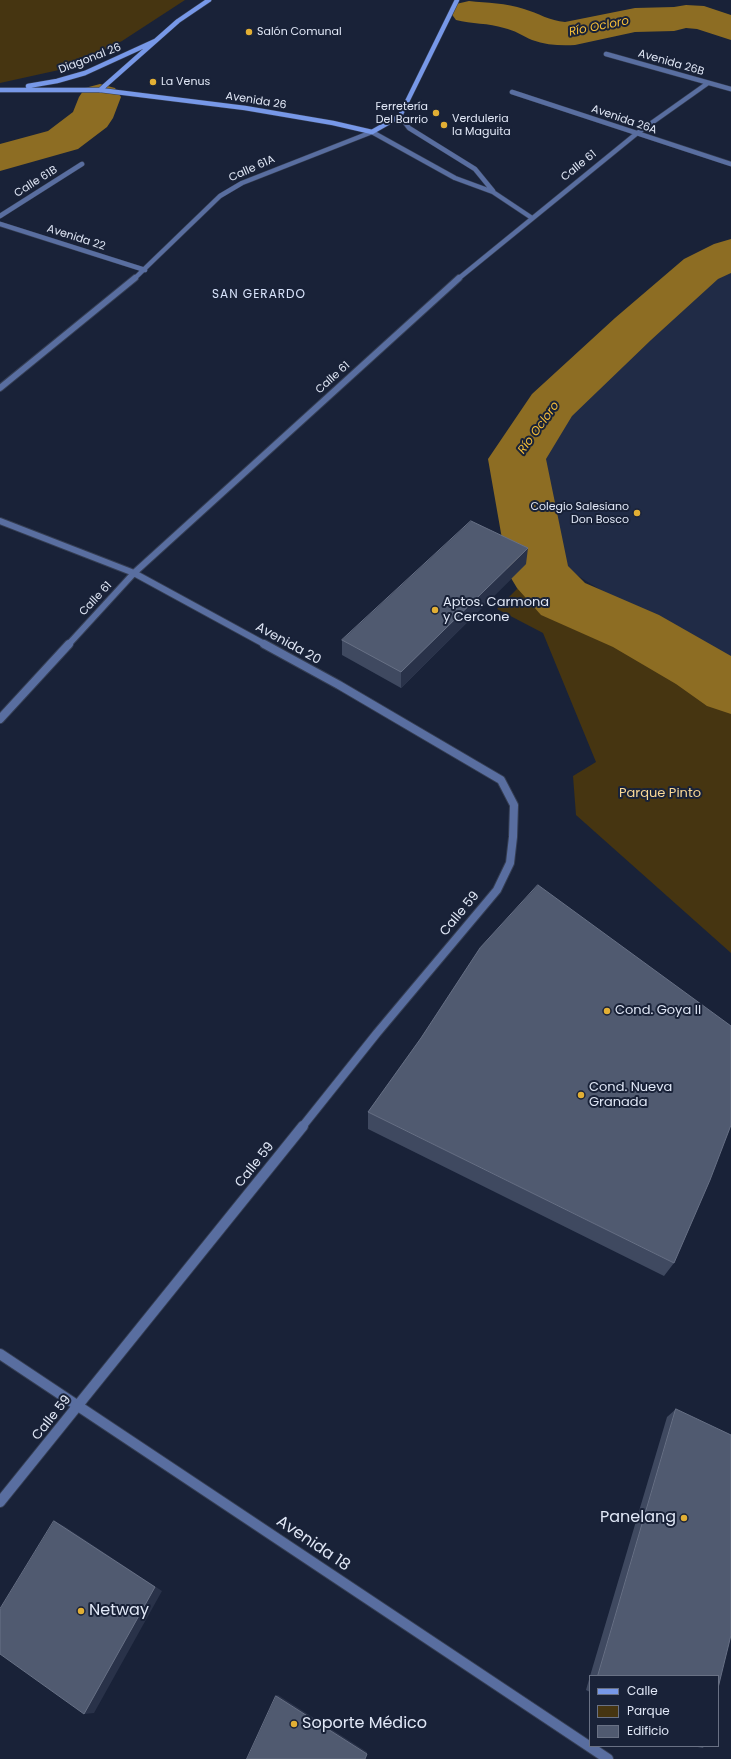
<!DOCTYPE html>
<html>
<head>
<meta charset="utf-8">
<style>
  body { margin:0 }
  #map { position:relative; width:731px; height:1759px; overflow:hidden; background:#192238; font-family:Poppins,sans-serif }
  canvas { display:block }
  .legend { position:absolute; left:589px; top:1675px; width:130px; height:72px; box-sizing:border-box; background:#192238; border:1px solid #697184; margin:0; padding:5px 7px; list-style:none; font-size:12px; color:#e0e7f6 }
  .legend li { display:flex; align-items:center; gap:8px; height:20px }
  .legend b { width:20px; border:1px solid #697184 }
</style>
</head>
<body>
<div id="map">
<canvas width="731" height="1759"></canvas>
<ul class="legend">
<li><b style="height:5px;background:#7798e8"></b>Calle</li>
<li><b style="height:11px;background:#463511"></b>Parque</li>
<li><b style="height:11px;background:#505a70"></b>Edificio</li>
</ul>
</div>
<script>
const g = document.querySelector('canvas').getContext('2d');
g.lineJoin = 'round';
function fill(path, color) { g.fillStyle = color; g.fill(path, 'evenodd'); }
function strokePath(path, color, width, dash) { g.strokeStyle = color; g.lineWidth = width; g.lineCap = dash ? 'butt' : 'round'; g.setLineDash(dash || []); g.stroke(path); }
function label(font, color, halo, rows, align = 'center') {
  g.font = font + ' Poppins,sans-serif'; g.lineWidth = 4; g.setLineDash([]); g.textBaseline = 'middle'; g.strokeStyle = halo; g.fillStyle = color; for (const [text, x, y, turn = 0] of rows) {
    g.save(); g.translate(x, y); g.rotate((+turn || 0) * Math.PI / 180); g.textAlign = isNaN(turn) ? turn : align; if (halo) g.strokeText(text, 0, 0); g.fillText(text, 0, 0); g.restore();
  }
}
const built = new Path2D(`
  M731 267V675L663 629 551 559 534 466 560 412 713 278Z`);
const green = new Path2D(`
  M0 0H185L122 41 68 68 0 83Z
  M527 579 552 606 602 628 674 667 731 706V953L576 815 573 776 596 762 543 633 497 609Z`);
const river = new Path2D(`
  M469 1C487 3 506 3 524 9 538 13 550 21 565 22L635 8 674 7 686 5 704 6 731 15V40L697 29 686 28 674 31 635 32 575 45C561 46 546 45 532 40 523 36 514 30 504 28 489 23 471 24 456 20L450 12 456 4Z
  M100 84 115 88 121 97 113 118 107 127 78 149 0 171V144L48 131 73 112 79 97 85 88Z
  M731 239V273L718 279 651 340 572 416 546 459 568 566 585 583 659 615 731 656V714L707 706 676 684 613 647 541 615 517 588 508 573 488 459 532 394 615 318 684 259 714 244Z`);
const streetFar3 = new Path2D(`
  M606 54 731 89
  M512 92 731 164
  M400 116 409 128 475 169 493 191
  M0 216 82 164
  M0 224 145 270
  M134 279 220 196 242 183 372 132 455 178 493 192 532 218
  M458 279 636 134 708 83`);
const streetFar2 = new Path2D(`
  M0 388 135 278
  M0 521 134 573 266 645
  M68 645 134 573 459 278`);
const streetFar1 = new Path2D(`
  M264 644 339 685 501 780 514 805 513 837 510 863 497 890 377 1033 302 1127
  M0 719 69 644`);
const street = new Path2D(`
  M0 1354 608 1759
  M0 1502 303 1126`);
const secondary = new Path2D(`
  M28 86 57 81 85 73 155 41
  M0 90H100L245 108 333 123 372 132 400 116 457 0
  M100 90 178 21 209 0`);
const wall = new Path2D(`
  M526 564 401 688 342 655V640Z
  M368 1112 674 1263 664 1276 368 1129Z
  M676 1409 718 1676H590L667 1417Z
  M590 1676V1692L586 1690Z
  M692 1746H704L703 1748Z`);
const shadedWall = new Path2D(`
  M528 548 526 564 401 688V672Z
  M54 1521 64 1526 162 1591 94 1713 84 1714Z
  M278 1695 367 1752V1754L276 1696Z`);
const building = new Path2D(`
  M471 521 528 548 401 672 342 640Z
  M538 885 731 1026V1125L710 1180 674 1263 368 1112 421 1038 480 948Z
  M676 1409 731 1435V1635L718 1688V1676H598Z
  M54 1521 155 1587 84 1714 0 1654V1609Z
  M276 1696 367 1754 365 1759H247Z`);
const markers = [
  [249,32,4,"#e2af34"],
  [153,82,4,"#e2af34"],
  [436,113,4,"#e2af34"],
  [444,125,4,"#e2af34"],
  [637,513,4,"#e2af34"],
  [435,610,4,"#e2af34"],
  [607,1011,4,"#e2af34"],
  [581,1095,4,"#e2af34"],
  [684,1518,4,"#e2af34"],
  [81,1611,4,"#e2af34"],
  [294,1724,4,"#e2af34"]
];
const farPoinames = [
  ["Salón Comunal",257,32],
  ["La Venus",161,82],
  ["Ferretería",428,107,"right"],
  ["Del Barrio",428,120,"right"],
  ["Verduleria",452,119],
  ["la Maguita",452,132],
  ["Colegio Salesiano",629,507,"right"],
  ["Don Bosco",629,520,"right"]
];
const farStreetnames = [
  ["Diagonal 26",90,59,-21],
  ["Avenida 26B",671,63,16],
  ["Avenida 26",256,101,9],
  ["Avenida 26A",624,120,19],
  ["Calle 61",579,166,-39],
  ["Calle 61A",252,169,-24],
  ["Calle 61B",36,182,-32],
  ["Avenida 22",76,238,18],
  ["Calle 61",333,378,-42],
  ["Calle 61",96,599,-47]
];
const farWaternames = [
  ["Río Ocloro",599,27,-11],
  ["Río Ocloro",539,428,-54]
];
const farNeighbourhoodnames = [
  ["SAN GERARDO",259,295]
];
const poiNames = [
  ["Aptos. Carmona",443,603],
  ["y Cercone",443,618],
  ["Cond. Goya II",615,1011],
  ["Cond. Nueva",589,1088],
  ["Granada",589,1103]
];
const streetNames = [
  ["Avenida 20",288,644,29],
  ["Calle 59",460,914,-50],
  ["Calle 59",255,1165,-51],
  ["Calle 59",52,1418,-51]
];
const parkNames = [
  ["Parque Pinto",660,794]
];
const nearPoinames = [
  ["Panelang",676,1518,"right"],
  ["Netway",89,1611],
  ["Soporte Médico",302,1724]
];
const nearStreetnames = [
  ["Avenida 18",313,1544,34]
];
fill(built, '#202b46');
fill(green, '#463511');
fill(river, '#8d6d23');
strokePath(streetFar3, '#353e53', 5.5);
strokePath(streetFar2, '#353e53', 8);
strokePath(streetFar1, '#353e53', 10);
strokePath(street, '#353e53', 12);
strokePath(secondary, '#353e53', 5.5);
strokePath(streetFar3, '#596ea0', 4.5);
strokePath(streetFar2, '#596ea0', 6);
strokePath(streetFar1, '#596ea0', 8);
strokePath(street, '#596ea0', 10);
strokePath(secondary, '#7798e8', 4.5);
fill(wall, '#3f4960');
fill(shadedWall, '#293249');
fill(building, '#505a70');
strokePath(building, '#677085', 1);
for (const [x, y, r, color] of markers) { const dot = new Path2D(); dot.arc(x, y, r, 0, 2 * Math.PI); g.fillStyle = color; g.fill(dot); strokePath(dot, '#192238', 1.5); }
label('11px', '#e0e7f6', '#192238', farPoinames, 'left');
label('11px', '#e0e7f6', '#192238', farStreetnames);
label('italic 12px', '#f2bb38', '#192238', farWaternames);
g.letterSpacing = '1px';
label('12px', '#d8e3fb', '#192238', farNeighbourhoodnames);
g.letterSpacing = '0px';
label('13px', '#e0e7f6', '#192238', poiNames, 'left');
label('13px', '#e0e7f6', '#192238', streetNames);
label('13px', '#f9d896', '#192238', parkNames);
label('16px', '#e0e7f6', '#192238', nearPoinames, 'left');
label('16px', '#e0e7f6', '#192238', nearStreetnames);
</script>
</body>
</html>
